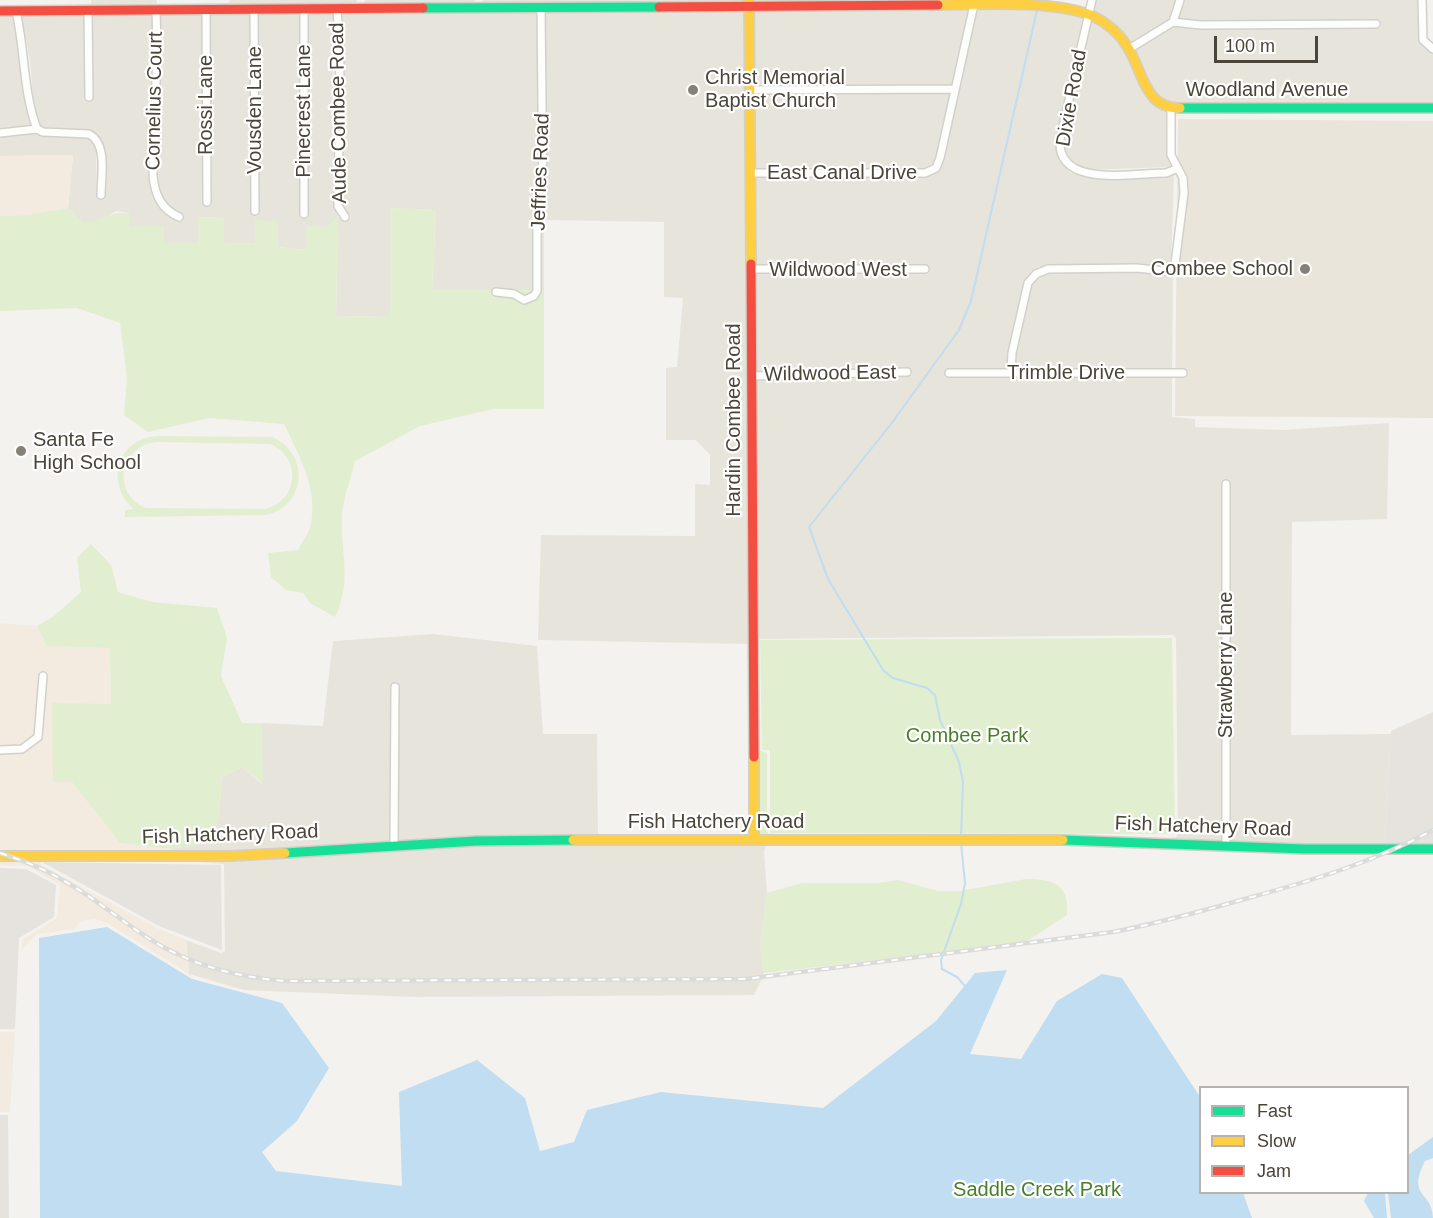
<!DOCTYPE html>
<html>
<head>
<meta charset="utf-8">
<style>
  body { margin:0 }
  #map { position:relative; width:1433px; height:1218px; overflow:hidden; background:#f4f2ee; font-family:Arial,sans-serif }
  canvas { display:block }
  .legend { position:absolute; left:1199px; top:1086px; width:210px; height:108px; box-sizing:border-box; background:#fff; border:2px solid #b7b4b0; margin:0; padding:8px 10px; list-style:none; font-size:18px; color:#4b4439 }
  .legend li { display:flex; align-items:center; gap:12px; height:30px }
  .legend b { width:30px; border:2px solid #b7b4b0 }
  .scale { position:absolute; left:1214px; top:36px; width:104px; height:27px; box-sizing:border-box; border:3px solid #4b4439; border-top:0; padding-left:8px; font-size:18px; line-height:21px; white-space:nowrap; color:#4b4439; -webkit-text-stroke:4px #fff; paint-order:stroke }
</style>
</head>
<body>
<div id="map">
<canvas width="1433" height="1218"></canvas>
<ul class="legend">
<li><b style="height:8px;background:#16e098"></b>Fast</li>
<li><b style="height:8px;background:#ffcf43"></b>Slow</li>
<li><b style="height:8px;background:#f24e42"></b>Jam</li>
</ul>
<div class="scale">100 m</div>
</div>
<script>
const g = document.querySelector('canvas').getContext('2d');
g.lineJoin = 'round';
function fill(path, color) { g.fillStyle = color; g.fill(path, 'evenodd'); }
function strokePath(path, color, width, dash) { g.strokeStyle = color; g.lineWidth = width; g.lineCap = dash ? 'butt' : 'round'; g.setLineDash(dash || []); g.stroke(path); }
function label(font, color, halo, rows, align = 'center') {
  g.font = font + ' Arial,sans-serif'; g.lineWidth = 4.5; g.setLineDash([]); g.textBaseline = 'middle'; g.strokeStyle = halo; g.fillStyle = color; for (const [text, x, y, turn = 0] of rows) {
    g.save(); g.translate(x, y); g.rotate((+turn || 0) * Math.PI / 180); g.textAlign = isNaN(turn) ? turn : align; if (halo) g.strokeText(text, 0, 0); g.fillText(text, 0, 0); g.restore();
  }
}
const residential = new Path2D(`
  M91 0H157V4L229 3 230 0H357L356 3 338 4 0 7 91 4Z
  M365 0H475V4H364Z
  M483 0H745V2L483 4Z
  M1096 0H1176L1169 20 1130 44 1110 22 1093 10Z
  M1185 0H1418L1419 40 1424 48 1433 53V104L1172 105 1153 95 1134 50 1174 26 1200 29 1381 28 1380 21 1201 22 1178 19Z
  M1056 7 1084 14 1056 138 1059 161 1071 173 1086 177 1166 176 1174 174 1171 262 1164 267 1137 264 1039 267 1024 282 1008 353 1007 369H945V376H1172V417L1195 419V427L1283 430 1389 423 1387 519 1292 522 1291 735 1391 734 1385 846 1164 839 1176 837 1178 834 1176 638 1173 635 757 639 756 379 912 375 911 368 756 372 755 273H929V266H755V177L925 176 937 172 944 159 977 8Z
  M969 8 952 86H754L753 9Z
  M745 9 749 644 538 640 541 535 695 536V484L710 485V455L696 440H666V368L677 367 683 298 664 297V222L544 220V290H432L436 210 390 208 391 317 336 316 338 217 306 250 278 247 277 222 255 243 224 244 223 218 198 217V243H164L129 227V213L116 211 99 222H82L68 208 73 155 0 156V137L37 133 43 136 88 137 94 142 96 150 97 198 105 199 104 149 99 135 90 130 41 127 34 108 30 61 21 14 84 13 85 100 92 101V13H152L153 47 148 176 151 193 159 208 181 222 184 216 165 203 159 191 157 176 161 48 160 13H202L204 205H212L210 13 251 12V214L259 215V12L300 11V218H308V11H333L334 206 338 217 346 222 351 217 342 206 341 11Z
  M0 14H13L22 62 26 110 32 127 0 130Z
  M1092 18 1112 33 1124 49 1146 99 1167 111V155L1171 167 1087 170 1075 167 1064 153V139Z
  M754 93H950L937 157 930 167 924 169 755 170Z
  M1136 271 1165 275 1173 271 1172 369H1015L1016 354 1032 284 1038 276 1048 272Z
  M433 634 537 646 543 734H597L598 836 231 853 172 852 171 849 212 842 219 815 222 778 242 767 262 784V723L323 726 333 641Z
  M598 843V846L766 845 764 852 767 893 760 947 764 974 754 995 414 997 244 990 189 974 186 940 221 953 225 951 224 864 175 860 292 857 476 844Z`);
const commercial = new Path2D(`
  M73 155 68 208 27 215 0 216V156Z
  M0 623 37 626 47 646 110 648 111 704 54 782H72L120 843 171 849 172 852 0 853Z
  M0 860H40L41 865 157 928 186 940 189 974 109 924 95 919 81 921 75 929 37 934 22 949V940L57 918 60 885 27 866 0 865Z
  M0 1032H15L10 1112H0Z`);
const industrial = new Path2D(`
  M1433 712V845L1385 846 1391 731Z
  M42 862 221 865 222 950 159 926Z
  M0 868 26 869 56 885 54 917 19 938 15 1029H0Z
  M0 1115H8L9 1218H0Z`);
const education = new Path2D(`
  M1178 119 1433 121V418L1175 416Z`);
const green = new Path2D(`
  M68 208 82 222C103 222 109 211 129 213V227L164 226V243L198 242V217L224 218V244L255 243V220L277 221 278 247 306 250 307 225 326 227 338 216 336 316 390 317V208L436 210 432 290H544V409H493L420 426 355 461C351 478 343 498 342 516 340 553 353 580 335 617L310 603 303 593 286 590 271 577 268 553 298 550C302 542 310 532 311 524 318 488 299 455 284 424L209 418 148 432 124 415 127 378 120 323 77 308 0 311V216L27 215Z
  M157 436 272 437C310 453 307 506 266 515L125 517V510L134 509C105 484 116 439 157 436ZM157 442 270 444C302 457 299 501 265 509L146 508C111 494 119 445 157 442Z
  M91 544 111 565 118 592 152 602 217 608 227 638 221 676 242 723H262L263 784 242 767 222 778 219 815 212 842 171 849 120 843 72 782H53L52 703 111 704 110 648 47 646 37 626 54 616 81 592 77 558Z
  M1172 638 1175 834 770 833V750H762L760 640Z
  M757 644 758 750 767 753V832L771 836 758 837Z
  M1026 879C1053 879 1070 884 1067 915L1024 943 764 973 760 947 767 893 802 883H877L898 880 938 891H960Z`);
const water = new Path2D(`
  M107 927 192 979 282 1003 329 1068 297 1121 262 1152 276 1171 402 1186 399 1092 477 1060 525 1098 540 1151 574 1142 587 1110 661 1092 823 1108 936 1021 975 973 1007 970 970 1054 1021 1059 1057 1001 1102 974 1122 978 1200 1097V1192L1243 1193 1252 1218H40L39 938Z
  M1433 1137V1158L1425 1161C1406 1198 1433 1191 1433 1218H1391L1388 1193 1408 1192V1155Z
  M1368 1193H1385L1387 1218H1374L1364 1201Z`);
const stream = new Path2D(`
  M961 838 963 782 959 762 940 720 935 695 927 688 893 678 883 670 828 579 809 527 891 424 959 330 971 301 1038 6
  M961 843 965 883 961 904 941 960 942 969 957 977 965 986`);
const street = new Path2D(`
  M1092 0 1060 139C1056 189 1133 173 1166 173L1176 169
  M1422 0 1423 40 1433 49
  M304 8V214
  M337 8 340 54 338 206 345 217
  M156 9 157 48 153 176C155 195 161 209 179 217
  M206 9 207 202
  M254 9 255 211
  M88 10 89 97
  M16 11C25 50 23 92 37 129
  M1173 22 1200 25 1376 24
  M1129 49 1173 22 1180 0
  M750 90 955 89
  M0 133 37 129 43 132 89 134C108 144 101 176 101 195
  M751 173H925L936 168 940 158 975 0
  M751 269H925
  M496 292 514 294 524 300 534 296 537 291V224L543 200 541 7
  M1011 372 1012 353 1028 283 1036 274 1048 269 1137 268 1165 271 1175 264 1184 193 1183 178 1171 155V108
  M949 373H1183
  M752 376 907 372
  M0 750 22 749 38 737 43 676
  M394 845 395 687
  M1226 845V484`);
const fast = new Path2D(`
  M423 8 659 7
  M1180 108H1433
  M1063 840 1304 849H1433
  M285 853 476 841 573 840`);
const slow = new Path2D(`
  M749 0 751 264
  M938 5C982 4 1055 0 1093 16 1107 23 1119 33 1127 46 1143 70 1143 108 1180 108
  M754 757V840
  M573 840H1063
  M0 856H231L285 853`);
const jam = new Path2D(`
  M659 7 938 5
  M0 11 423 8
  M751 264 754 757`);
const rail = new Path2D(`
  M0 853C25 861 49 871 71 885 107 906 137 935 175 953 210 970 247 978 286 981L746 979 1113 932C1160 923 1206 910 1252 897 1314 880 1376 861 1433 830`);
const markers = [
  [693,90,6,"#868178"],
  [1305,269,6,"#868178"],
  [21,451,6,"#868178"]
];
const poiNames = [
  ["Christ Memorial",705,78],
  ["Baptist Church",705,101],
  ["Combee School",1293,269,"right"],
  ["Santa Fe",33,440],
  ["High School",33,463]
];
const streetNames = [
  ["Woodland Avenue",1267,90],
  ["Dixie Road",1072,98,-80],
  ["Cornelius Court",155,101,-89],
  ["Rossi Lane",206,105,-90],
  ["Vousden Lane",255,110,-90],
  ["Pinecrest Lane",304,111,-90],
  ["Aude Combee Road",339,113,-91],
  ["Jeffries Road",541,172,-88],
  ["East Canal Drive",842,173],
  ["Wildwood West",838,270],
  ["Trimble Drive",1066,373],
  ["Wildwood East",830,374,-1],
  ["Hardin Combee Road",734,420,-90],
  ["Strawberry Lane",1226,665,-90],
  ["Fish Hatchery Road",716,822],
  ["Fish Hatchery Road",1203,827,2],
  ["Fish Hatchery Road",230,835,-2]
];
const parkNames = [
  ["Combee Park",967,736],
  ["Saddle Creek Park",1037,1190]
];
fill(residential, '#e7e4dc');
fill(commercial, '#f3ebdf');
fill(industrial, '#e6e2de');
fill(education, '#eae5da');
fill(green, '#e1eecf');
fill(water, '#c0ddf1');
strokePath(stream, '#c0ddf1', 2);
strokePath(street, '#d2d0cb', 10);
strokePath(fast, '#d3cfc5', 12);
strokePath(slow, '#d3cfc5', 12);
strokePath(jam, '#d3cfc5', 12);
strokePath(street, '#fdfdfc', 7);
strokePath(fast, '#16e098', 9);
strokePath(slow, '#ffcf43', 9);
strokePath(jam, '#f24e42', 9);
strokePath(rail, '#dbdbda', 4.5);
strokePath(rail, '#fff', 2, [7]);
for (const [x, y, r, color] of markers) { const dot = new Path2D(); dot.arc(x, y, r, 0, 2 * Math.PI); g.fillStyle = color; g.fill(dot); strokePath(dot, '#fff', 2); }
label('20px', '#4b4439', '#fff', poiNames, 'left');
label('20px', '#4b4439', '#fff', streetNames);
label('20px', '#4a7f2a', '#fff', parkNames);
</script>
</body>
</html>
